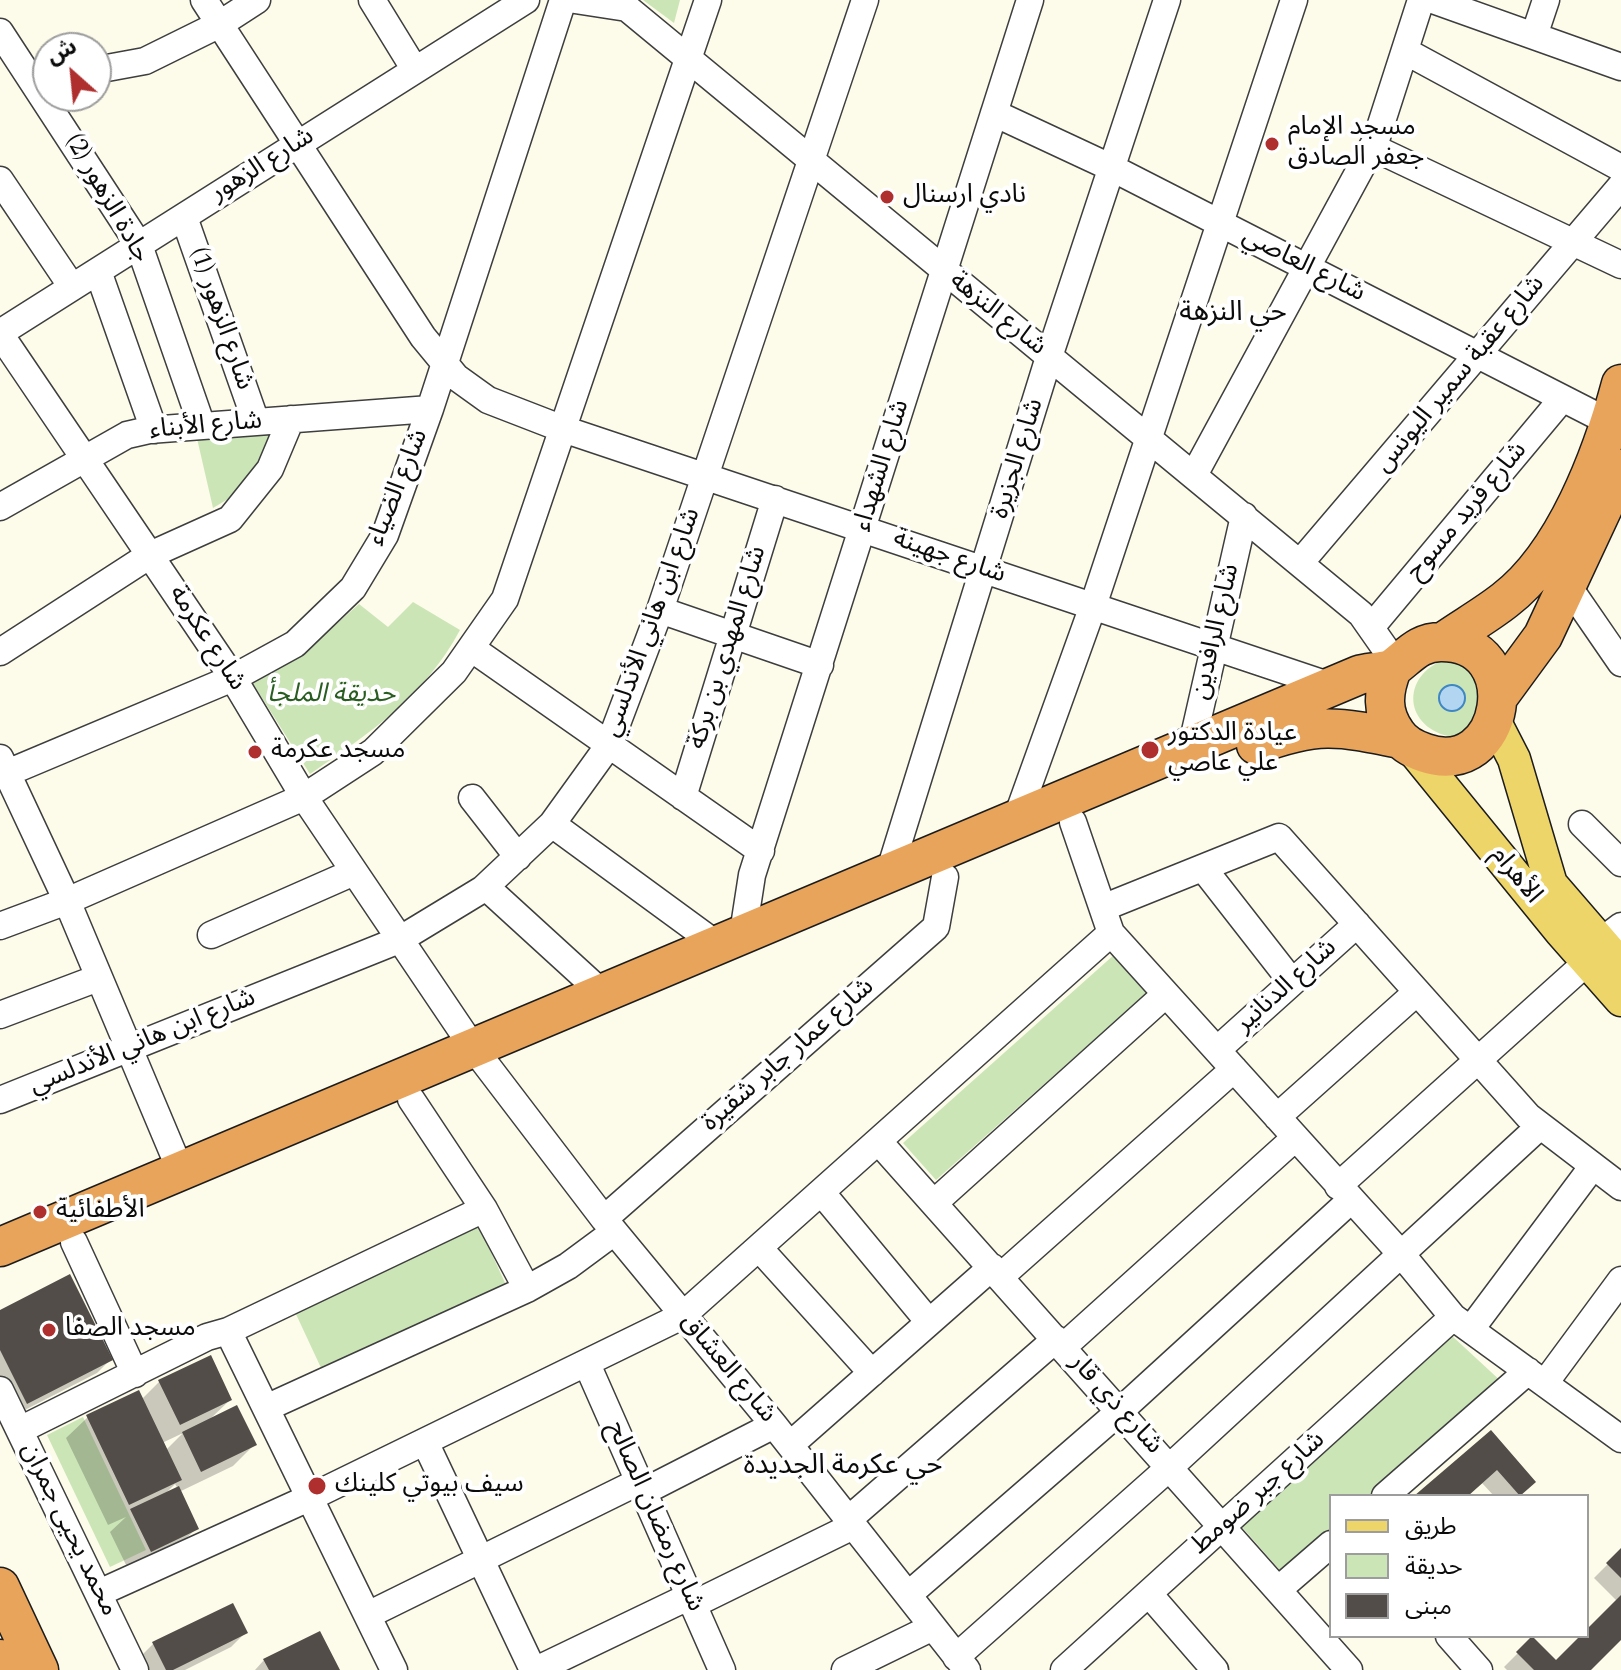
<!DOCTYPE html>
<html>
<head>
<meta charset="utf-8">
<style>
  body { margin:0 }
  #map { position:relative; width:1621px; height:1670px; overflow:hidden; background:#fdfbea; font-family:Spectral,"Noto Sans Arabic",serif }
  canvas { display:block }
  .legend { position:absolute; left:1329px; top:1494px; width:260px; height:144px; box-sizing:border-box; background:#fff; border:2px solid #9d9d9d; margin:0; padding:10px 14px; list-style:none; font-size:24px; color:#0b0b0b }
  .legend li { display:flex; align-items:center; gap:16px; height:40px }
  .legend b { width:40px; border:2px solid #9d9d9d }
  .north { position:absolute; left:32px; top:32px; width:80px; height:80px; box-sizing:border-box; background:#fff; border:2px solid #9d9d9d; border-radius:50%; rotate:333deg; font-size:22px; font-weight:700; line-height:32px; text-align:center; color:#0b0b0b }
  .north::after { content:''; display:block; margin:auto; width:28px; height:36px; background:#af2f2e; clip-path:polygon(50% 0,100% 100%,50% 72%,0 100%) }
</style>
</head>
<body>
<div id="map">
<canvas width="1621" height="1670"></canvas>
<ul class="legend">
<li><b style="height:10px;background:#eed569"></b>طريق</li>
<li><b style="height:22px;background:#cce5b7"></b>حديقة</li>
<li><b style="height:22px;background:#524d48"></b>مبنى</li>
</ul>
<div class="north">ش</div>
</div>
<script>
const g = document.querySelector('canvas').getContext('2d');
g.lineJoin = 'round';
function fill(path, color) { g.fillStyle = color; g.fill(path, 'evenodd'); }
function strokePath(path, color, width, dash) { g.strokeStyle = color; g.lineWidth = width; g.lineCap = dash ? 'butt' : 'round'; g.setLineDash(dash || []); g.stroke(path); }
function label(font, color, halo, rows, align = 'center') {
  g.font = font + ' Spectral,"Noto Sans Arabic",serif'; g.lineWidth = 8; g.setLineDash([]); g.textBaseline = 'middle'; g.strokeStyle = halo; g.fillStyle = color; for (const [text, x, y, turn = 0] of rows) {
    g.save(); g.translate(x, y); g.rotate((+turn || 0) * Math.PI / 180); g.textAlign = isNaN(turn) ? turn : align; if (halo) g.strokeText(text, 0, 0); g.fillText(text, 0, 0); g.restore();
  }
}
const green = new Path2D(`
  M643 0H680L674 23Z
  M277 430C262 471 251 487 213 508L196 434Z
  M413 602 460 630C424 697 371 732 310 774L252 682 307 650 359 604 388 627Z
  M1446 659 1472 663 1486 719 1453 737C1404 729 1399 676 1446 659Z
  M1115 954 1148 992 936 1180 903 1143Z
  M479 1226 506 1285 322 1370 295 1312Z
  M1451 1335 1504 1384 1376 1496H1331V1536L1285 1576 1241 1526Z
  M83 1417 146 1550 110 1567 47 1435Z`);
const water = new Path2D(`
  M1439 698a13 13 0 1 1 26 0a13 13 0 1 1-26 0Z`);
const shadow = new Path2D(`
  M0 1312 111 1359 97 1373 13 1416 0 1391Z
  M159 1382 230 1400 209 1420 254 1445 233 1466 179 1492 197 1528 175 1549 129 1571 110 1532 126 1517 108 1525 66 1438 88 1417 141 1400ZM181 1434H182L165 1451 162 1443ZM175 1484 178 1489 164 1495Z
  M1490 1433 1533 1482 1519 1496H1494L1482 1483 1467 1496H1418Z
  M1621 1551V1637L1588 1670H1507L1504 1667 1532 1639 1556 1663 1587 1636 1617 1601 1594 1578Z
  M245 1633 231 1647 185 1670H145L139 1658 153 1644Z
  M264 1660 337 1670H255Z`);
const building = new Path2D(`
  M70 1274 113 1360 27 1404 0 1350V1310Z
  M211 1355 232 1400 180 1425 158 1380Z
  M139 1390 182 1480 129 1505 86 1415Z
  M237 1405 257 1445 201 1472 182 1432Z
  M1491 1430 1536 1482 1520 1496 1497 1470 1468 1496H1414Z
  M179 1486 199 1529 151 1552 130 1509Z
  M1621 1548V1578L1606 1563Z
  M1621 1595V1640L1591 1670H1534L1516 1652 1532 1636 1556 1660 1580 1636H1587V1629Z
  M233 1603 248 1633 173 1670H166L152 1642Z
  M320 1631 340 1670H269L263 1659Z`);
const minor = new Path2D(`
  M204 0 423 337 456 377 488 400 563 429 1334 687
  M372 0 415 70
  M575 0 627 8 1361 614 1396 664
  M1433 0 1621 67
  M0 32 139 245 202 426
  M1534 36 1546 0
  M1405 51 1621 168
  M96 70 145 61 220 24 257 0
  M994 113 1112 168 1611 423
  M1372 147 1621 265
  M0 180 72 287
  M184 217 256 422
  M98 271 154 430
  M0 333 526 0
  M0 334 233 678 304 797 472 1046 604 1219 774 1425 967 1670
  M1194 475 1376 140 1421 0
  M0 507 127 435 149 430 430 409
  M1300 563 1621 186
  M1556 577 1568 586 1621 663
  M660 610 820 665
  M1373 625 1562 399
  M471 648 761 851
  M0 652 150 555 230 519 270 469 291 419
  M1191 749 1244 516
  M0 758 67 901 181 1172
  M0 776 233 678 295 644 353 588 385 535 430 409 563 0
  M683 797 775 499
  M472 798 518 857
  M1016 820 1093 606 1294 0
  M552 824 716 944
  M1582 824 1621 863
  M1203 868 1292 982
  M889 873 1049 357 1167 0
  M486 887 601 992
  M1105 907 1279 837 1528 1116 1621 1187
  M0 926 67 901 304 797 373 752 454 672 505 599 708 0
  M743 933 752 875 1030 0
  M1111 933 1402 1255 1453 1317 1621 1439
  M211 935 354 872
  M1600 942 1621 926
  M0 1015 98 978
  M1217 1050 1357 924
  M411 1099 484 1209 527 1289
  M0 1100 399 940 483 889 552 824 609 745 660 610 865 0
  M1277 1117 1417 992
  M879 1142 1349 1670
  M1338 1186 1586 963
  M822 1193 929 1322
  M934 1203 1166 994
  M604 1219 936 927 945 877
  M74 1242 135 1374
  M759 1248 872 1373
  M1000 1277 1234 1069
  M1471 1329 1593 1166
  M228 1331 484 1209
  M1063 1347 1295 1138
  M587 1364 722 1670
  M1545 1383 1621 1280
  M0 1390 135 1670
  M266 1408 527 1289 568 1266 614 1232
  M20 1430 207 1337 228 1331 394 1670
  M425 1442 533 1670
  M790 1445 992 1267
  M643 1492 774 1425
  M1385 1496 1528 1371
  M849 1519 1056 1339
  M1279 1589 1331 1544
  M99 1593 311 1497 682 1316 1111 933 1073 822
  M1149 1594 1215 1670
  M908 1595 1120 1411 1351 1200
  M692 1605 853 1526
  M368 1615 638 1482
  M1449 1636 1479 1670
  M956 1657 1170 1467 1540 1126
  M536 1670 688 1597
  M845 1670 933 1627
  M1064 1670 1453 1317`);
const major = new Path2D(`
  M1495 722 1514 759 1551 884 1621 965
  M1412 749 1561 932 1621 1000`);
const highway = new Path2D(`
  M1443 642C1463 628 1486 615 1505 600 1565 554 1602 455 1621 384
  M1499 696 1543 636 1621 469
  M1256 745C1317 722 1337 726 1400 739
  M0 1247 1359 675C1368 672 1388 672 1394 667 1410 655 1419 642 1441 642 1529 641 1506 781 1425 753 1413 749 1403 744 1396 733 1381 712 1383 692 1392 669
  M0 1587 39 1670
  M0 1659 5 1670`);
const markers = [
  [1272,144,8,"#af2f2e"],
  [887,197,8,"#af2f2e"],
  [1150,750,10,"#af2f2e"],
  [255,752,8,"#af2f2e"],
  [40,1212,8,"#af2f2e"],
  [49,1330,8,"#af2f2e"],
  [317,1486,10,"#af2f2e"]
];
const poiNames = [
  ["مسجد الإمام",1288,129],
  ["جعفر الصادق",1288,159],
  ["نادي ارسنال",903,197],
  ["عيادة الدكتور",1168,735],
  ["علي عاصي",1168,765],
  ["مسجد عكرمة",271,752],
  ["الأطفائية",56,1212],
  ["مسجد الصفا",65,1330],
  ["سيف بيوتي كلينك",335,1486]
];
const streetNames = [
  ["شارع الزهور",263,166,-32],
  ["جادة الزهور (2)",106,199,60],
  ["شارع العاصي",1303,266,27],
  ["شارع النزهة",997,315,39],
  ["شارع الزهور (1)",220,319,71],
  ["شارع عقبة سمير اليونس",1461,375,-50],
  ["شارع الأبناء",206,427,-5],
  ["شارع الجزيرة",1019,459,-73],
  ["شارع الشهداء",883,466,-73],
  ["شارع الضياء",399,488,-68],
  ["شارع فريد مسوح",1468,512,-50],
  ["شارع جهينة",949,558,19],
  ["شارع ابن هاني الأندلسي",653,623,-70],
  ["شارع الرافدين",1217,632,-77],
  ["شارع عكرمة",206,639,57],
  ["شارع المهدي بن بركة",729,648,-73],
  ["الأهرام",1515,876,51],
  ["شارع الدنانير",1287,987,-42],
  ["شارع ابن هاني الأندلسي",143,1043,-22],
  ["شارع عمار جابر شقيرة",789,1056,-41],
  ["شارع العشاق",727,1369,50],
  ["شارع ذي قار",1115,1405,48],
  ["شارع جبر ضومط",1259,1494,-42],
  ["شارع رمضان الصالح",654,1517,66],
  ["محمد يحيى جمران",68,1530,64]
];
const parkNames = [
  ["حديقة الملجأ",331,696]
];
const neighbourhoodNames = [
  ["حي النزهة",1233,315],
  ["حي عكرمة الجديدة",843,1468]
];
fill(green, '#cce5b7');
fill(water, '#b2d6f1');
strokePath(water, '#3f87c2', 2);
fill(shadow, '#0003');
fill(building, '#524d48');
strokePath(minor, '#3e3e3e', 29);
strokePath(major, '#1c1c1c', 35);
strokePath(highway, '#1c1c1c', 41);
strokePath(minor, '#fff', 26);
strokePath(major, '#eed569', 32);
strokePath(highway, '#e9a45c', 38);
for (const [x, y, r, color] of markers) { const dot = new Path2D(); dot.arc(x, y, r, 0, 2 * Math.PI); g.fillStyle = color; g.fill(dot); strokePath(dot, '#fff', 3); }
label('26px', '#0b0b0b', '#fff', poiNames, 'left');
label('26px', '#0b0b0b', '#fff', streetNames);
label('italic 26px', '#2a5d21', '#fff', parkNames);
label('28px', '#0b0b0b', '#fff', neighbourhoodNames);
</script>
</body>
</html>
